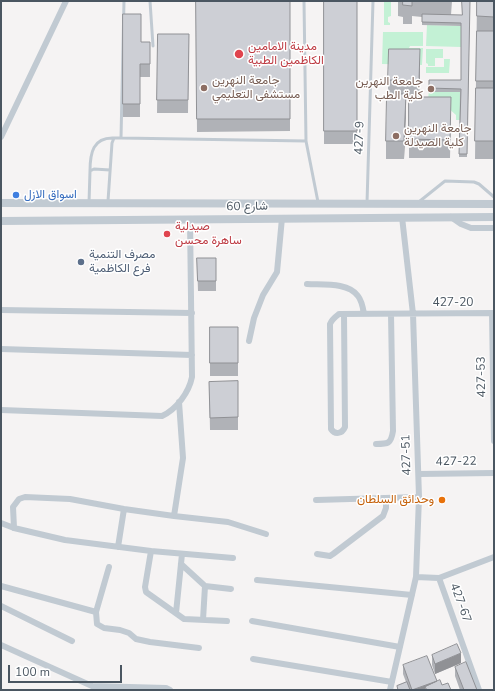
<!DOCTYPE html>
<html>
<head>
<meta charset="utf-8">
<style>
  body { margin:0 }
  #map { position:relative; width:495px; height:691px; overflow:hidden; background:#f5f3f3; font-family:"Nunito Sans",sans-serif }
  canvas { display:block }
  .frame { position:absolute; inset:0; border:2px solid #4a5661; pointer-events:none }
  .scale { position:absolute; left:8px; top:665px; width:114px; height:18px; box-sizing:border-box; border:2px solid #4a5661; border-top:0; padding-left:5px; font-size:12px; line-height:14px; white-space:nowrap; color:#4a5661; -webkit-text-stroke:3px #fff; paint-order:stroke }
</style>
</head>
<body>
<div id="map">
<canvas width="495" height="691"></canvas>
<div class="frame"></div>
<div class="scale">100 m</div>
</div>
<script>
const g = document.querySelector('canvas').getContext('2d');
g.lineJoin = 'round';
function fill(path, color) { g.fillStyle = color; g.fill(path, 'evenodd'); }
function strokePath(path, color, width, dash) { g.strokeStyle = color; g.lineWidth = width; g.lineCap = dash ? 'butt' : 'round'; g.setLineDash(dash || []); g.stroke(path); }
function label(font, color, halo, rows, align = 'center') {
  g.font = font + ' "Nunito Sans",Vazirmatn,sans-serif'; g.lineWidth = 3; g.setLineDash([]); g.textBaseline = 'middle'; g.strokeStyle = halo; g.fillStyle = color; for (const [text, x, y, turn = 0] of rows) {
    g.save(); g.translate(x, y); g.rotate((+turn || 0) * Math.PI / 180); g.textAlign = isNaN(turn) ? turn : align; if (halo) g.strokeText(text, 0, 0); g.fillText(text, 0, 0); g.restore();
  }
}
const green = new Path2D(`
  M384 1H391V16L388 17V22L390 23V25H384Z
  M427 25 461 26V47L426 46Z
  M383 32H423V46H410L409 48H423L422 65 382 64Z
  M426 49H443V58H435V66H428V64L426 63Z
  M444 59H450L449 73H426V67H444Z
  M429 91 461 92 460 120H456V115L439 100 428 99Z`);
const service = new Path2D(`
  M150 1 153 46
  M304 1 306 141 318 202
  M121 138 124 1
  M90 171C90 153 93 137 114 138
  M108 201 112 143 114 138H121L306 141
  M420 201 445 181 474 182 479 184 494 197
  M89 203 90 171 94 169 110 170
  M367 203 373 1`);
const minor = new Path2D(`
  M1 137 66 1
  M451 217 461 224 471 228H494
  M307 284C323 285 348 282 358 296 362 301 363 308 364 314
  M1 310 192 313
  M492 313 494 441
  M344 314 345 427C342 434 335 435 331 429L330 324C332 319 335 317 339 314L494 313
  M249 341 254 318 263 295 277 272 282 218
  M1 349 192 355
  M1 410 162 416C177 409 189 392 192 377L190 219
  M376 444C388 444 391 444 393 431L391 314
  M419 474 494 473
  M316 500 419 497
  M174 516 183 458 179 402
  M1 523 14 528 65 540 151 551 233 558
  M14 528 13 507 19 499 25 497 70 499 124 509 174 516 228 522 266 534
  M118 547 124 509
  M151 551 145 587 146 592 184 619 227 621
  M317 554 330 556 333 554 383 516 386 508V498
  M181 564 205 586 231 589
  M109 567 96 612 97 624 104 628 120 630 129 633 136 639 150 642 199 648
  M416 577 439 578
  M257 580 412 595
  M1 586 96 612
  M1 606 72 641
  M176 613 182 554
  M203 620 205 586
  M252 621 400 647
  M1 645 92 686 166 688 170 690
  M253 659 392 682
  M390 690 416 577 419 497 413 314 402 217
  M479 690 439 578 494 557`);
const tertiary = new Path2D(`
  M1 203 494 204
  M1 221 494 217`);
const wall = new Path2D(`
  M196 1H290V131L197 132Z
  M324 1H357V144H324Z
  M398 1H452L451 15H462L470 1 467 157H459L460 92H429V80H461V26L422 25V17L412 16V24H403V17L398 16Z
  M477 1H494V159H475Z
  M123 14 141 42H150V77H140V117H123Z
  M158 34H189L188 113H157Z
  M420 68 419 97 451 116 450 158H409V99H406L404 159H386V141L388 94V80Z
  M197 258H216V291H198Z
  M210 327H238V376H210Z
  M238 381V430H210L209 382Z
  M432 655 461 663 435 674 432 665Z
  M403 665 437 682 451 690H397V686L406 682 403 674Z
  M455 667 477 690H460L455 676Z`);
const shadedWall = new Path2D(`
  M420 49V68L419 99V81Z
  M406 94V112L404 159V141Z
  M461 653V663L435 674V664Z
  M437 681V690L425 687V690H413Z`);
const building = new Path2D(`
  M196 1H290V119H197Z
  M324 1H357V131H324Z
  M403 1H412V6L403 5Z
  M462 1H470L467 154H459L461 89 429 88V80H461V23L422 22V14L462 15Z
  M477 1H494V17L477 16Z
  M123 14H141V42H150V64H140V104H123Z
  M477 31H494V81H476Z
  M158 34H189L188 100H157Z
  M389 49H420L419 81 388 80Z
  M476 88H494V141H475Z
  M387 94H406L404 141H386Z
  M409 97H451L450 140 409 139Z
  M197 258H216V281H198Z
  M210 327H238V363H210Z
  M238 381V417L210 418 209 382Z
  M457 644 461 653 435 664 432 655Z
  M427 656 437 681 412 690 403 665Z
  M466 662 477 690H464L455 667Z
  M440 680 442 685 448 683 451 690H427L425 687Z
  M407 682 410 690H398L397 686Z`);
const markers = [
  [239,54,5,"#e0444e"],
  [204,88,4,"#8d6e63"],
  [431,89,4,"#8d6e63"],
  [396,136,4,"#8d6e63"],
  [16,195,4,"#3f7fe0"],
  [167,234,4,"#e0444e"],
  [81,262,4,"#5c6f8a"],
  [442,500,4,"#e8710a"]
];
const healthNames = [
  ["مدينة الامامين",248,47],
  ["الكاظمين الطبية",248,61],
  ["صيدلية",175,227],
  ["ساهرة محسن",175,241]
];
const educationNames = [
  ["جامعة النهرين",212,81],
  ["مستشفى التعليمي",212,95],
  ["جامعة النهرين",423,82,"right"],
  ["كلية الطب",423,96,"right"],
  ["جامعة النهرين",404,129],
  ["كلية الصيدلة",404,143]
];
const streetNames = [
  ["427-9",360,138,-88],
  ["شارع 60",247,207,-1],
  ["427-20",453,303],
  ["427-53",482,377,-91],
  ["427-51",407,455,-92],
  ["427-22",456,462,-1],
  ["427-67",460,603,70]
];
const shopNames = [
  ["اسواق الازل",24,195]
];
const serviceNames = [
  ["مصرف التنمية",89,255],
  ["فرع الكاظمية",89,269]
];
const foodNames = [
  ["وحدائق السلطان",434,500]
];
fill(green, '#c3f1d5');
strokePath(service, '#c1cad2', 3);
strokePath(minor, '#c1cad2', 6);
strokePath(tertiary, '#c1cad2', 8);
fill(wall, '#b0b2b7');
fill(shadedWall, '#909195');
fill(building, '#cdcfd5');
strokePath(building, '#909195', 1);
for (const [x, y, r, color] of markers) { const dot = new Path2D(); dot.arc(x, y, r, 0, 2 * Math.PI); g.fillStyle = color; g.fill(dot); strokePath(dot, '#fff', 1.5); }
label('12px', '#be3a42', '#fff', healthNames, 'left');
label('12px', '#785e54', '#fff', educationNames, 'left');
label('12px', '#4a5661', '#fff', streetNames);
label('12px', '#366cbe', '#fff', shopNames, 'left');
label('12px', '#4e5e75', '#fff', serviceNames, 'left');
label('12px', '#c56008', '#fff', foodNames, 'right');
</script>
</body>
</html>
